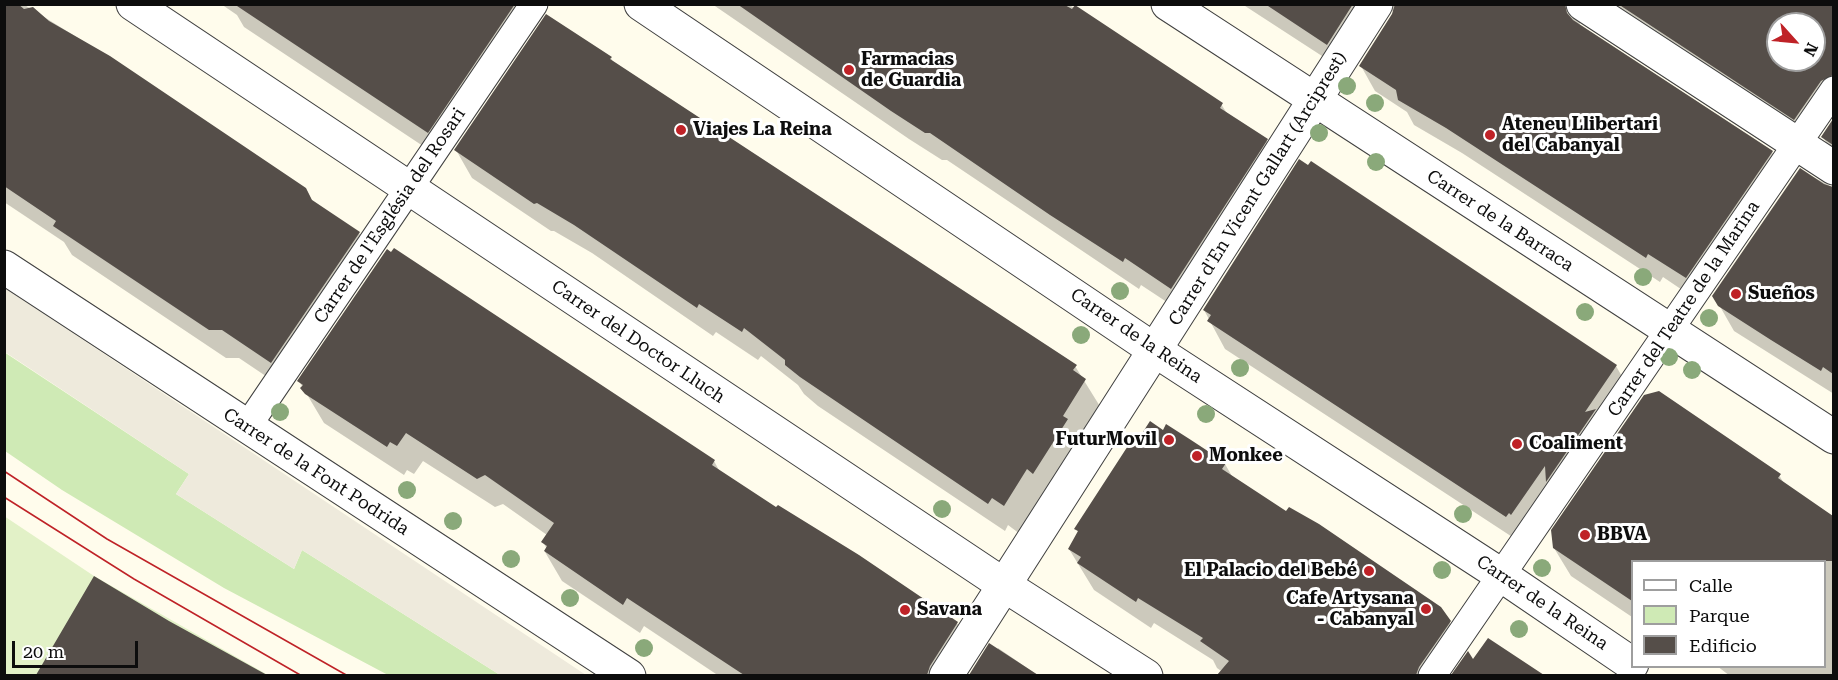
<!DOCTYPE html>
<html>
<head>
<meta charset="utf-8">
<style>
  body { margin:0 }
  #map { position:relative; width:1838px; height:680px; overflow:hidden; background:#fffcec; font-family:"Roboto Serif",serif }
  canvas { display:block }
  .frame { position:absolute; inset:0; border:6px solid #0d0d0d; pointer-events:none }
  .legend { position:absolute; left:1631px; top:560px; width:195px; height:108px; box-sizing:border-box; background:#fff; border:2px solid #9e9e9e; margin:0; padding:8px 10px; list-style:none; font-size:18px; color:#0d0d0d }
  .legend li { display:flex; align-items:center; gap:12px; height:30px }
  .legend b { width:30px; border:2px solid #9e9e9e }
  .north { position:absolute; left:1766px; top:12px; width:60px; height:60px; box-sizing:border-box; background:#fff; border:2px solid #9e9e9e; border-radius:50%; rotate:117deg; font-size:16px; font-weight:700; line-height:24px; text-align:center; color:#0d0d0d }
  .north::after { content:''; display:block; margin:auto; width:21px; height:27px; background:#bf2227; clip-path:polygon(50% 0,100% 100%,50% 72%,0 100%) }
  .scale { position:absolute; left:12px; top:641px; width:126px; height:27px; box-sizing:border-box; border:3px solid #0d0d0d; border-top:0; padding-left:8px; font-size:18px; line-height:21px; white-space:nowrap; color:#0d0d0d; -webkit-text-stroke:4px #fff; paint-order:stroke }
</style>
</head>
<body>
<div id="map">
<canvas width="1838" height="680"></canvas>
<div class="frame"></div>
<ul class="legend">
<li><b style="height:8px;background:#fff"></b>Calle</li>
<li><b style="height:16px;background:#cfeab5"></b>Parque</li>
<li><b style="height:16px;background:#554e49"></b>Edificio</li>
</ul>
<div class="north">N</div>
<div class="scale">20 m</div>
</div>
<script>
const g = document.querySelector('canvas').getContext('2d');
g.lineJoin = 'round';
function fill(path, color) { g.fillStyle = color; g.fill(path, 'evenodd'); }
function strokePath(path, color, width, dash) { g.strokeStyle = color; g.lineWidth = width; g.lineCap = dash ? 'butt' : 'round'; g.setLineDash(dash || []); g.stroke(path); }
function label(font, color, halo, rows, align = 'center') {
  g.font = font + ' "Roboto Serif",serif'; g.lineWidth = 6; g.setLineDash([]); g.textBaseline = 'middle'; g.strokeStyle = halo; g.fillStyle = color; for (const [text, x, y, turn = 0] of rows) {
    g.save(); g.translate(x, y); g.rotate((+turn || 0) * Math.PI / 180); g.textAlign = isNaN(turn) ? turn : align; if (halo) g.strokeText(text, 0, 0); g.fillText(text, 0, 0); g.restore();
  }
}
const green = new Path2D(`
  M4 352 189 474 176 494 294 569 302 550 500 675H388L224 588 62 490 5 451Z`);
const pitch = new Path2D(`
  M4 516 94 576 268 675H5Z`);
const plaza = new Path2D(`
  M5 288 586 675H500L302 550 294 569 176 494 189 474 5 352Z`);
const shadow = new Path2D(`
  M4 4H23L109 57 359 233 376 262 288 391 239 358H226L72 255 64 242 4 202Z
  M221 4H522L444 160 244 27 237 15Z
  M712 4H1068L1221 104 1228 115 1266 140 1283 167 1188 316 1141 285 1139 289 947 160H942L909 139Z
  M1242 4H1834V108L1809 144 1581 19 1579 26 1772 152 1787 177 1700 302 1663 277 1660 282 1462 153 1414 125 1407 112 1375 91 1361 66 1394 11 1382 12 1342 69ZM1778 24H1814V60H1778Z
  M611 58 614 64 1075 366 1101 408 1020 534 1008 525 1005 531 818 406 804 394 798 385 761 356 758 360 716 332 713 336 592 253 554 231H551L472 178 456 150Z
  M1834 121V156L1823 137Z
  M1800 170 1834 188V394L1734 331 1714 296Z
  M1204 310 1616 366 1632 394 1523 544 1225 349Z
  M299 381 714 461 720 472 957 623 974 652 959 676H719L644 626 640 633 562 581 545 552 547 549 543 542 547 535 503 504 495 507 423 461 414 474 407 470 404 475 324 423Z
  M1225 464 1233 478 1443 611 1465 649 1448 676H1228L1217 668 1213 660 1154 623 1151 628 1094 590 1069 549 1079 533 1076 529Z
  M1779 475 1785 485 1834 517V676H1730L1717 666H1824V562H1632V617L1571 576 1554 548Z
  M95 578 168 622 264 676H38Z
  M1488 640 1540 676H1452L1468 653 1473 662Z
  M990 645 997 650 998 648 1039 676H969Z`);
const building = new Path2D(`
  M4 4H18L24 9 33 7 49 21 110 56 306 188 312 200 360 232 271 363 222 330H209L53 226 56 221 4 186Z
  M234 4H515L428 133Z
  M737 4H1063L1072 9 1075 5 1223 103 1220 108 1268 139 1171 289 1125 258 1123 262 1050 215 930 133H925L891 111Z
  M1265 4H1353L1327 45Z
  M1395 4H1565L1567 13 1573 20 1773 151 1686 278 1648 254 1646 258 1446 128 1398 100 1396 90 1359 66 1392 14Z
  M1618 4H1833V75L1821 81 1794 120ZM1778 24H1814V60H1778Z
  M546 14 612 57 610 59 1077 365 1073 370 1086 379 1063 416 1068 419 1033 474 1027 469 1004 506 992 498 988 504 800 377 785 365V360L744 328 742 332 699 304 697 308 574 225 537 203 534 204 454 150Z
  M1833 119V145L1821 137Z
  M1299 159 1308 165 1311 161 1617 365 1585 412 1596 409 1546 482 1545 466 1511 515 1509 513 1506 517 1207 321 1211 315 1203 310Z
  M1800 168 1824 184 1833 187V374L1823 367 1821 371 1771 340 1718 306 1712 296Z
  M394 248 715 460 712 465 776 507 778 505 859 555 958 622 930 666 927 675H744L627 598 623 605 544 551 547 546 541 542 554 523 485 475 477 479 406 433 397 446 390 442 387 447 305 394 300 388 303 385 297 381 387 249 391 252Z
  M1659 391 1781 474 1778 478 1833 516V561H1632V601L1553 548 1551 530 1644 395Z
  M1150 421 1163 430 1166 424 1191 440 1226 463 1222 469 1286 511 1289 507 1319 524 1441 607 1451 621 1419 667 1416 675H1217L1229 661 1200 641 1203 638 1138 598 1136 602 1077 563 1081 557 1068 549 1078 531 1074 529 1135 435 1139 438Z
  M94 576 169 621 267 675H36Z
  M1488 638 1544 675H1451L1468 651 1473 659Z
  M989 643 1038 675H969Z`);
const pedestrian = new Path2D(`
  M247 427 534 4
  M1432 676 1834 90`);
const minor = new Path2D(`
  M1168 4 1834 437
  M1583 4 1834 168
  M4 267 629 676
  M946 676 1376 4`);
const tertiary = new Path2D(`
  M133 4 1004 585 1146 676
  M641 4 1156 351 1501 575 1632 664`);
const tram = new Path2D(`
  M4 471 107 539 348 676
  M4 497 134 579 302 676`);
const trees = [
  [1347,86],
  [1375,103],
  [1319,133],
  [1376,162],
  [1643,277],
  [1120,291],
  [1585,312],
  [1709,318],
  [1081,335],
  [1669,357],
  [1240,368],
  [1692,370],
  [280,412],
  [1206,414],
  [407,490],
  [942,509],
  [1463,514],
  [453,521],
  [511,559],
  [1542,568],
  [1442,570],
  [570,598],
  [1519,629],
  [644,648]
];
const markers = [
  [849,70,6,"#bf2227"],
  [681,130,6,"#bf2227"],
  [1490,135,6,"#bf2227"],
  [1736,294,6,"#bf2227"],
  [1169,440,6,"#bf2227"],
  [1517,444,6,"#bf2227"],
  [1197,456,6,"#bf2227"],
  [1585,535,6,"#bf2227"],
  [1369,571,6,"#bf2227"],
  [1426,609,6,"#bf2227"],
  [905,610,6,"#bf2227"]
];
const poiNames = [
  ["Farmacias",861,60],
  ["de Guardia",861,81],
  ["Ateneu Llibertari",1502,125],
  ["del Cabanyal",1502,146],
  ["Viajes La Reina",693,130],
  ["Sueños",1748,294],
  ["FuturMovil",1157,440,"right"],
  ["Coaliment",1529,444],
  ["Monkee",1209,456],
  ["BBVA",1597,535],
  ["El Palacio del Bebé",1357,571,"right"],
  ["Cafe Artysana",1414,599,"right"],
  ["- Cabanyal",1414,620,"right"],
  ["Savana",917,610]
];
const streetNames = [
  ["Carrer d'En Vicent Gallart (Arciprest)",1258,189,-58],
  ["Carrer de l'Església del Rosari",390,216,-56],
  ["Carrer de la Barraca",1500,221,33],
  ["Carrer del Teatre de la Marina",1684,309,-56],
  ["Carrer de la Reina",1136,336,34],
  ["Carrer del Doctor Lluch",638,342,34],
  ["Carrer de la Font Podrida",316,472,33],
  ["Carrer de la Reina",1542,603,34]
];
fill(green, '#cfeab5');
fill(pitch, '#e2f1c7');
fill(plaza, '#eeeadc');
fill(shadow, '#0003');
fill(building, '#554e49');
strokePath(pedestrian, '#404040', 29);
strokePath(minor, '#404040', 35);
strokePath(tertiary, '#404040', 35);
strokePath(pedestrian, '#fff', 27);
strokePath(minor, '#fff', 33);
strokePath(tertiary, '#fff', 33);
strokePath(tram, '#bf2227', 1.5);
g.fillStyle = '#8aa97a';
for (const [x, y] of trees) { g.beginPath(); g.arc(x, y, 9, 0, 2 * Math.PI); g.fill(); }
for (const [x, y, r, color] of markers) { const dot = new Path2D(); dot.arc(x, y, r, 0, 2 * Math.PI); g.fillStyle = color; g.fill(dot); strokePath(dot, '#fff', 2); }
label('bold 18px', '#0d0d0d', '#fff', poiNames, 'left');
label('18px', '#0d0d0d', '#fff', streetNames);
</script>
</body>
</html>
